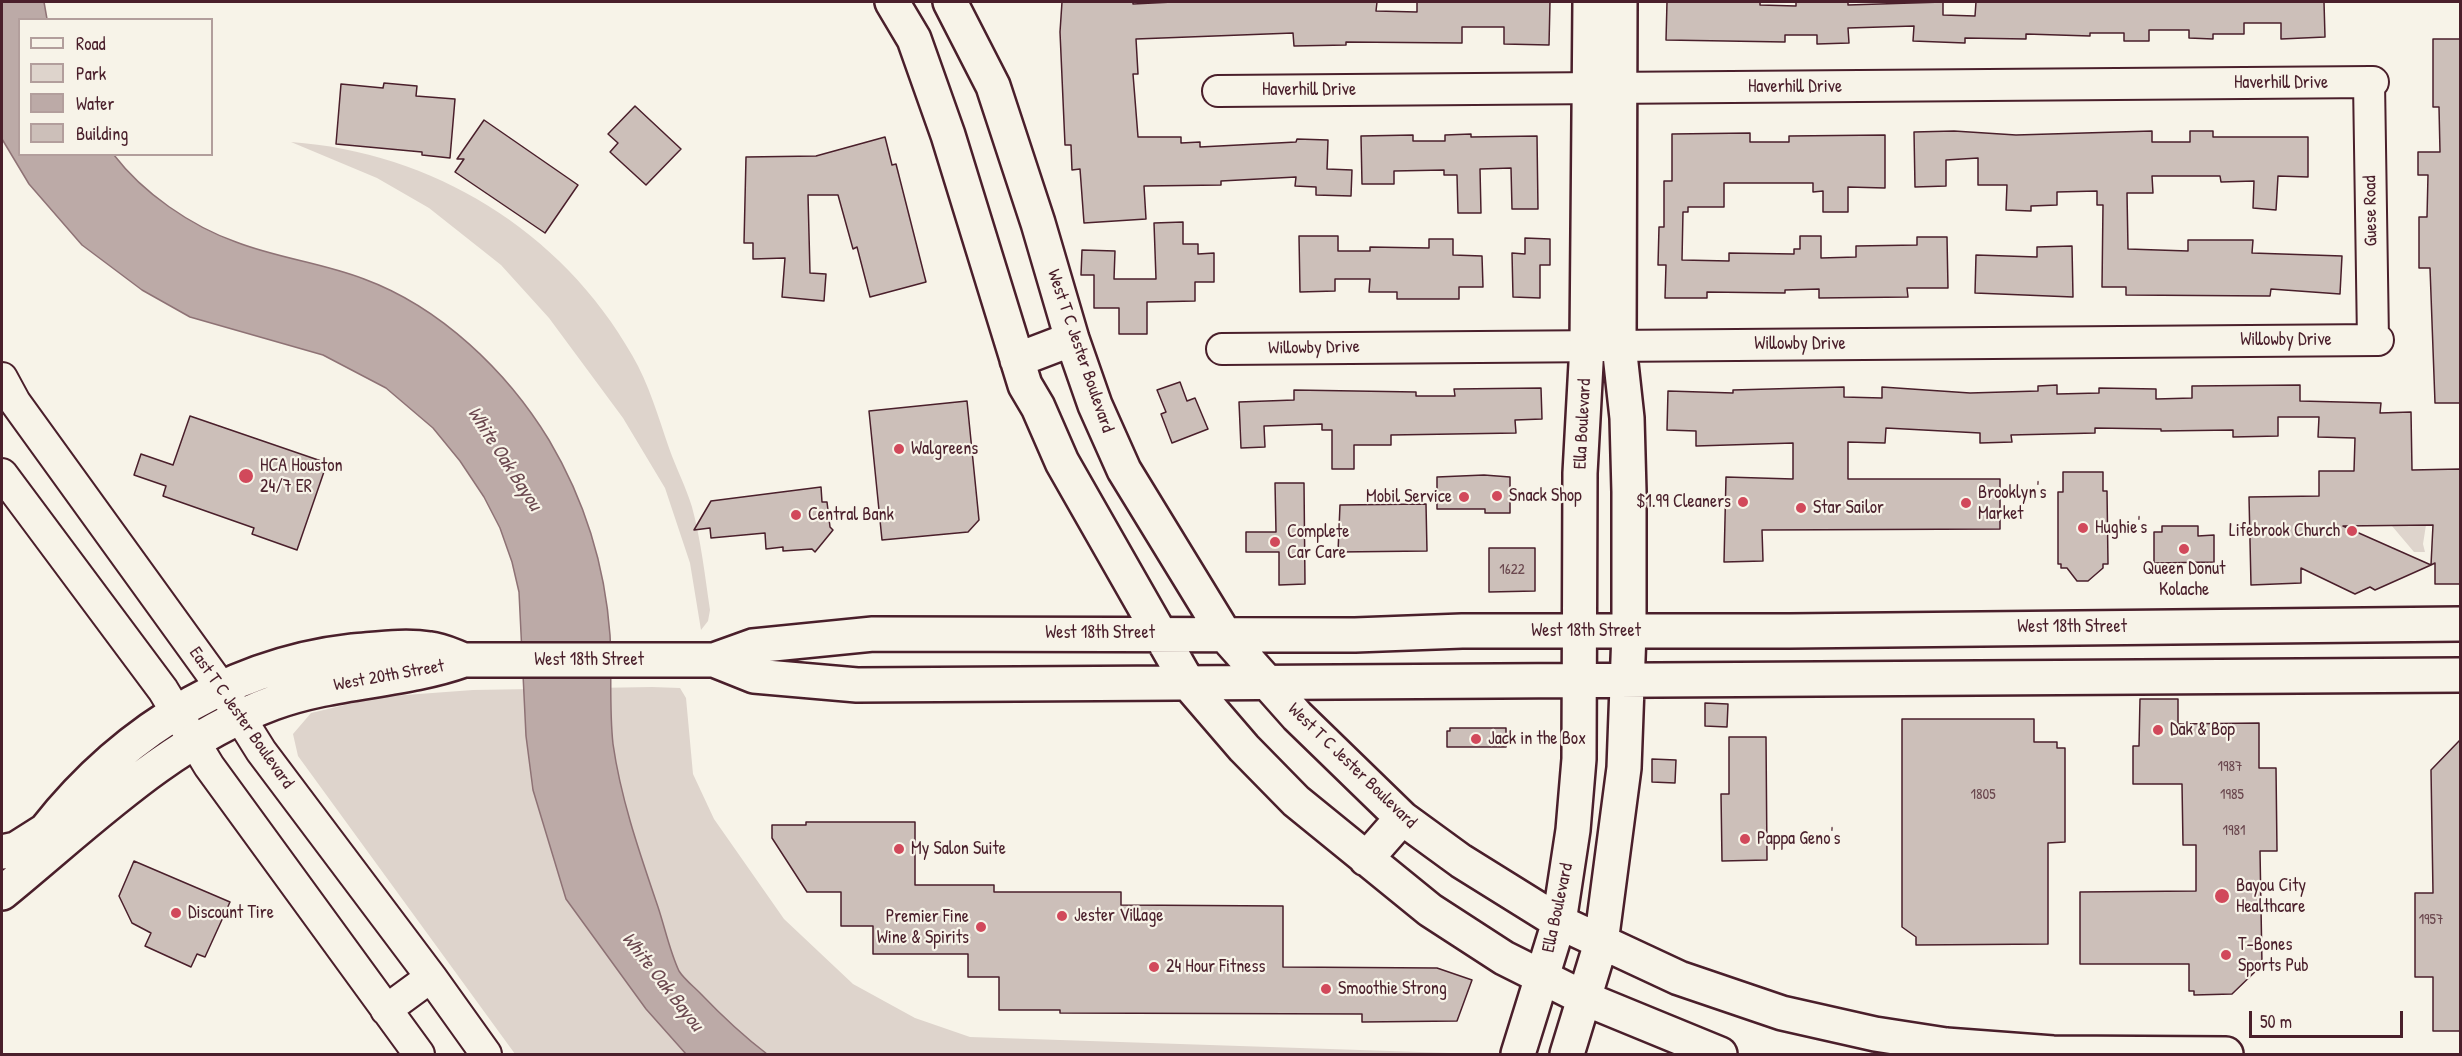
<!DOCTYPE html>
<html>
<head>
<meta charset="utf-8">
<style>
  body { margin:0 }
  #map { position:relative; width:2462px; height:1056px; overflow:hidden; background:#f7f3e8; font-family:"Patrick Hand",sans-serif }
  canvas { display:block }
  .frame { position:absolute; inset:0; border:3px solid #4a1f2b; pointer-events:none }
  .legend { position:absolute; left:18px; top:18px; width:195px; height:138px; box-sizing:border-box; background:#f7f3e8; border:2px solid #b29e9c; margin:0; padding:8px 10px; list-style:none; font-size:18px; color:#4a1f2b }
  .legend li { display:flex; align-items:center; gap:12px; height:30px }
  .legend b { width:30px; border:2px solid #b29e9c }
  .scale { position:absolute; left:2249px; top:1011px; width:154px; height:27px; box-sizing:border-box; border:3px solid #4a1f2b; border-top:0; padding-left:8px; font-size:18px; line-height:21px; white-space:nowrap; color:#4a1f2b; -webkit-text-stroke:4px #f7f3e8; paint-order:stroke }
</style>
</head>
<body>
<div id="map">
<canvas width="2462" height="1056"></canvas>
<div class="frame"></div>
<ul class="legend">
<li><b style="height:8px;background:#f7f3e8"></b>Road</li>
<li><b style="height:16px;background:#ded4cc"></b>Park</li>
<li><b style="height:16px;background:#bcaaa7"></b>Water</li>
<li><b style="height:16px;background:#ccbfb9"></b>Building</li>
</ul>
<div class="scale">50 m</div>
</div>
<script>
const g = document.querySelector('canvas').getContext('2d');
g.lineJoin = 'round';
function fill(path, color) { g.fillStyle = color; g.fill(path, 'evenodd'); }
function strokePath(path, color, width, dash) { g.strokeStyle = color; g.lineWidth = width; g.lineCap = dash ? 'butt' : 'round'; g.setLineDash(dash || []); g.stroke(path); }
function label(font, color, halo, rows, align = 'center') {
  g.font = font + ' "Patrick Hand",sans-serif'; g.lineWidth = 4.5; g.setLineDash([]); g.textBaseline = 'middle'; g.strokeStyle = halo; g.fillStyle = color; for (const [text, x, y, turn = 0] of rows) {
    g.save(); g.translate(x, y); g.rotate((+turn || 0) * Math.PI / 180); g.textAlign = isNaN(turn) ? turn : align; if (halo) g.strokeText(text, 0, 0); g.fillText(text, 0, 0); g.restore();
  }
}
const green = new Path2D(`
  M291 142C432 152 562 231 632 355 649 384 658 416 669 448 676 468 686 487 692 507 701 540 705 576 710 610L708 621 701 630 690 563 665 488 623 418 549 318 501 265 429 208 377 178Z
  M2426 525 2423 544 2425 552H2414L2392 526Z
  M652 687 680 688 686 698 693 774 714 819 784 919 853 984 915 1018 970 1037 1480 1054H515L298 756 293 734 311 713 378 697 473 690Z`);
const water = new Path2D(`
  M2 2H44L47 19 20 20V154L114 155C143 193 191 226 236 242 277 258 323 263 364 279 440 307 507 371 549 440 584 499 605 566 610 635 612 671 609 708 613 744 621 800 640 854 658 907 665 928 670 952 679 971 684 979 693 986 700 993 721 1015 742 1035 767 1054H686L646 1009 566 899 533 790 526 736 519 592 512 562 500 528 484 497 460 461 433 428 386 388 323 355 190 317 142 290 82 245 29 184 2 139Z`);
const building = new Path2D(`
  M1062 2H1133V4L1173 2H1377L1376 11 1417 12V2H1550L1549 45 1504 44V27H1462V43L1346 42V45L1294 46 1293 33 1136 39 1138 74H1133L1138 137H1181V143L1200 142V147L1296 142 1297 139 1328 140 1327 169 1352 170 1351 196 1316 195V187L1295 186 1296 177 1221 181V185L1144 186 1146 219 1084 223 1080 169 1072 170 1071 145H1065L1060 32Z
  M1667 2H1760V5L1796 6V2H1848V5L1943 2V15L1975 16 1976 2H2324L2325 37 2281 39V23H2244V34H2213V39L2189 38V30H2149V41H2124V33H2090V36L2026 34V39L1965 38V43L1913 41 1914 26 1848 28 1849 43 1817 44V35H1785V42L1666 40Z
  M2433 39H2460V403H2435L2430 268H2419V217H2427L2428 175H2418V152H2440L2439 107H2433Z
  M384 83 417 86 416 96 455 99 450 158 422 155V152L336 144 341 84 383 88Z
  M635 106 681 149 646 185 610 152 618 143 608 134Z
  M484 120 578 185 545 233 455 172 464 159H457Z
  M1954 131 2016 135 2152 131V142H2190V131H2213V137H2308V177L2278 176 2276 210 2253 208 2254 181 2221 182 2220 176H2152L2153 193H2127L2128 249 2188 251V240H2253L2252 253 2342 256 2340 294 2271 289 2270 296 2126 295V287H2102L2103 205H2097V191L2057 192V205L2031 206V211L2006 210 2007 185H1978V158L1946 160V186L1915 187 1914 132Z
  M1750 133V142H1789V136L1885 135V188L1848 187V212H1823V191L1813 192V183H1724V207H1688V212H1683L1682 260 1729 261V253L1794 254V249H1800V236H1821V258L1856 257V246L1917 245V237H1947L1948 288H1907L1908 297 1819 298V289L1785 290V293L1707 292V298H1665L1666 265H1658L1659 227H1664V181H1672V134Z
  M1471 134V137L1537 136 1538 209H1512L1511 168 1480 169 1481 213H1458L1457 175H1444V170L1394 171V184H1362L1361 136 1413 135V141H1445V135Z
  M885 137 892 165 896 164 926 282 870 297 857 247 853 249 838 195H808L810 273 826 274 824 301 782 297 785 258 753 259V243H744L746 157 816 156Z
  M1183 222V244H1198V254L1214 253V282H1195V301L1147 302V334H1119V308H1094V275H1081L1082 250 1115 251 1114 279H1156L1154 223Z
  M1299 236H1338V251H1370V247L1429 248V239H1453V255L1482 256 1483 287H1459V299H1397V292H1369L1370 279H1335V291L1300 292Z
  M1525 238 1550 239V265H1540V298L1513 297 1512 253 1525 254Z
  M2072 246 2073 297 1975 293 1976 255 2037 257V247Z
  M1180 382 1187 401 1195 398 1208 429 1172 443 1161 414 1166 412 1157 390Z
  M2057 385V394L2099 393V388L2156 389V399L2192 398V386L2300 385V401L2381 403 2380 413 2411 412 2412 470 2460 469V584H2435V563L2431 565 2433 525 2343 526 2431 565 2375 590 2370 587 2355 594 2301 568V583L2251 585 2249 497 2319 496V471H2354L2355 438 2318 437 2319 417H2278V436L2233 437V430L2161 431V429L2095 428V433L2011 435 2012 442 1980 443V433L1886 428 1885 443 1848 442V479H2000V529L1762 530 1763 561 1724 562 1726 477 1793 479V443L1696 446V431L1667 430 1668 391 1733 393V390L1844 387V397L1882 398V387L1970 393 2038 391V386Z
  M1541 388 1542 419 1515 420 1516 433 1391 435V445H1354V469H1332V430H1322V424L1264 426 1265 447 1241 448 1239 402 1294 400V390L1416 392V396H1455L1454 389Z
  M967 401 979 520 968 532 882 540 869 411Z
  M190 416 327 463 297 550 252 534 254 528 163 496 166 486 134 475 141 454 173 465Z
  M2063 472H2103V491H2107L2108 564H2103V568L2088 581H2077L2067 568H2061V564H2058V492H2063Z
  M1484 475 1510 477V513H1485V509H1437V477Z
  M1275 483H1304L1305 584 1279 585V552H1246V532H1276Z
  M821 487 822 502H827L830 527 833 530 815 552 812 549 783 551V547L766 549 765 533 711 538 710 528 694 530 711 501Z
  M1426 504 1427 551 1338 552 1340 505Z
  M2162 526H2198V536L2214 535V562L2154 563V532H2162Z
  M1489 548H1535V591L1489 592Z
  M2140 699H2178V724L2259 723V768H2276L2277 851H2260L2262 965 2232 994 2194 995V991H2189V964H2080V892L2196 891V845H2183L2182 784H2133V746H2139Z
  M1705 703 1728 704 1727 727 1705 726Z
  M1902 719H2034V742H2057V748H2065V842L2048 843V944L1916 945V937L1902 927Z
  M1450 728H1506V747H1447V731H1450Z
  M1729 737H1766L1767 860 1722 861 1721 794H1729Z
  M2460 740V1031H2433V977H2415V893H2433L2431 770Z
  M1652 759 1676 760 1675 783 1652 782Z
  M806 822H915V885H994V892H1121V905L1283 906V967L1437 968 1472 980 1457 1021 1362 1022V1014L1060 1013V1010H999V977H968V954H873V926H841V892H807L772 838V825H806Z
  M134 861 230 902 205 957 197 954 191 967 145 946 151 933 132 923 119 896Z`);
const minor = new Path2D(`
  M2369 82 2373 340
  M1218 91 2373 82
  M1222 349 2378 340
  M2 378 15 402 221 687 261 751 431 977 486 1054
  M2 474 163 690 209 766 419 1054
  M386 1010 431 977`);
const major = new Path2D(`
  M892 2 914 39 948 135 1025 385 1038 407 1062 462 1188 683 1244 748 1296 801 1430 910 1504 958 1586 999 1720 1054
  M950 2 993 86 1038 223 1072 339 1095 405 1124 470 1225 635 1297 716 1402 818 1461 861 1559 922 1679 978 1782 1013 1875 1034 1946 1045 2053 1053 2226 1054
  M1017 360 1072 339
  M714 660 753 646 873 634 1355 635 1462 631H1790L2460 624
  M30 851C107 743 220 666 353 651 378 649 405 645 430 649 441 650 453 656 464 660
  M2 852 16 849 46 830
  M1366 859 1402 818
  M2 893C88 823 168 742 273 703 336 680 402 682 464 660H714L754 676 857 685 2460 675
  M1518 1054 1559 922 1573 830 1579 759 1580 473 1587 345 1590 2
  M1567 1054 1601 943 1624 768 1629 632V492L1627 418 1619 345 1620 2`);
const markers = [
  [899,449,6,"#d1495b"],
  [246,476,8,"#d1495b"],
  [1497,496,6,"#d1495b"],
  [1464,497,6,"#d1495b"],
  [1743,502,6,"#d1495b"],
  [1966,503,6,"#d1495b"],
  [1801,508,6,"#d1495b"],
  [796,515,6,"#d1495b"],
  [2083,528,6,"#d1495b"],
  [2352,531,6,"#d1495b"],
  [1275,542,6,"#d1495b"],
  [2184,549,6,"#d1495b"],
  [2158,730,6,"#d1495b"],
  [1476,739,6,"#d1495b"],
  [1745,839,6,"#d1495b"],
  [899,849,6,"#d1495b"],
  [2222,896,8,"#d1495b"],
  [176,913,6,"#d1495b"],
  [1062,916,6,"#d1495b"],
  [981,927,6,"#d1495b"],
  [2226,955,6,"#d1495b"],
  [1154,967,6,"#d1495b"],
  [1326,989,6,"#d1495b"]
];
const numberNames = [
  ["1622",1512,570],
  ["1987",2230,767],
  ["1805",1983,795],
  ["1985",2232,795],
  ["1981",2234,831],
  ["1957",2431,920]
];
const streetNames = [
  ["Haverhill Drive",2281,83],
  ["Haverhill Drive",1795,87],
  ["Haverhill Drive",1309,90],
  ["Guese Road",2371,211,-91],
  ["Willowby Drive",2286,340],
  ["Willowby Drive",1800,344],
  ["Willowby Drive",1314,348,-1],
  ["West T C Jester Boulevard",1080,351,71],
  ["Ella Boulevard",1583,424,-87],
  ["West 18th Street",2072,627],
  ["West 18th Street",1586,631],
  ["West 18th Street",1100,633],
  ["West 18th Street",589,660],
  ["West 20th Street",389,676,-10],
  ["East T C Jester Boulevard",241,718,55],
  ["West T C Jester Boulevard",1352,766,44],
  ["Ella Boulevard",1558,908,-78]
];
const poiNames = [
  ["Walgreens",911,449],
  ["HCA Houston",260,466],
  ["24/7 ER",260,487],
  ["Brooklyn's",1978,493],
  ["Market",1978,514],
  ["Snack Shop",1509,496],
  ["Mobil Service",1452,497,"right"],
  ["$1.99 Cleaners",1731,502,"right"],
  ["Star Sailor",1813,508],
  ["Central Bank",808,515],
  ["Hughie's",2095,528],
  ["Lifebrook Church",2340,531,"right"],
  ["Complete",1287,532],
  ["Car Care",1287,553],
  ["Queen Donut",2184,569,"center"],
  ["Kolache",2184,590,"center"],
  ["Dak & Bop",2170,730],
  ["Jack in the Box",1488,739],
  ["Pappa Geno's",1757,839],
  ["My Salon Suite",911,849],
  ["Bayou City",2236,886],
  ["Healthcare",2236,907],
  ["Discount Tire",188,913],
  ["Jester Village",1074,916],
  ["Premier Fine",969,917,"right"],
  ["Wine & Spirits",969,938,"right"],
  ["T-Bones",2238,945],
  ["Sports Pub",2238,966],
  ["24 Hour Fitness",1166,967],
  ["Smoothie Strong",1338,989]
];
const waterNames = [
  ["White Oak Bayou",504,459,57],
  ["White Oak Bayou",662,982,52]
];
fill(green, '#ded4cc');
fill(water, '#bcaaa7');
strokePath(water, '#8e7275', 1.5);
fill(building, '#ccbfb9');
strokePath(building, '#4a1f2b', 1.5);
strokePath(minor, '#4a1f2b', 34);
strokePath(major, '#4a1f2b', 38);
strokePath(minor, '#f7f3e8', 30);
strokePath(major, '#f7f3e8', 33);
for (const [x, y, r, color] of markers) { const dot = new Path2D(); dot.arc(x, y, r, 0, 2 * Math.PI); g.fillStyle = color; g.fill(dot); strokePath(dot, '#f7f3e8', 2); }
label('15px', '#6a474e', null, numberNames);
label('18px', '#4a1f2b', '#f7f3e8', streetNames);
label('18px', '#4a1f2b', '#f7f3e8', poiNames, 'left');
label('italic 20px', '#6c4950', '#f7f3e8', waterNames);
</script>
</body>
</html>
